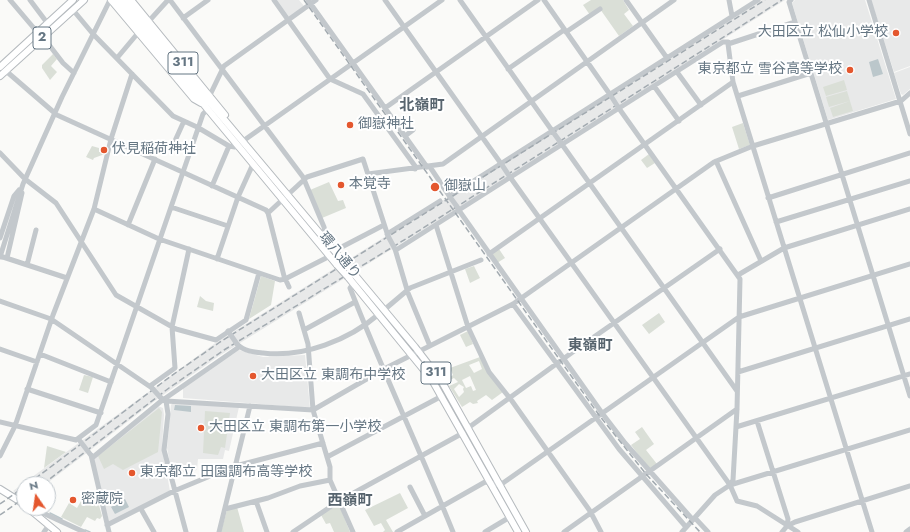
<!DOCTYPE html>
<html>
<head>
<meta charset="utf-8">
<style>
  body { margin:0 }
  #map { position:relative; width:910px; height:532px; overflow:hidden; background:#fafaf8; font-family:Jost,sans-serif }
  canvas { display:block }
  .north { position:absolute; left:16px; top:476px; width:40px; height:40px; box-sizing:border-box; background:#fff; border:1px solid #c1c8cd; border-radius:50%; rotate:347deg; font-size:11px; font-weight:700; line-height:16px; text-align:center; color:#657683 }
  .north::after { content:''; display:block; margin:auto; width:14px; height:18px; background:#e4572e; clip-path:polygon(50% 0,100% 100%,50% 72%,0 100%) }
</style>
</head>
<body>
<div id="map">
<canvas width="910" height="532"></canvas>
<div class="north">N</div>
</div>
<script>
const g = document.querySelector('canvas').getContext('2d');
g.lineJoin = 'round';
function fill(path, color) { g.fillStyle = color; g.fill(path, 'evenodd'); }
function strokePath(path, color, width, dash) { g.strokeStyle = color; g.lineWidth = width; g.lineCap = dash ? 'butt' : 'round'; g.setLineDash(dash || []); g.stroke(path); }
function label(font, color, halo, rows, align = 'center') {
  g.font = font + ' Jost,"Noto Sans JP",sans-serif'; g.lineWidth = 4; g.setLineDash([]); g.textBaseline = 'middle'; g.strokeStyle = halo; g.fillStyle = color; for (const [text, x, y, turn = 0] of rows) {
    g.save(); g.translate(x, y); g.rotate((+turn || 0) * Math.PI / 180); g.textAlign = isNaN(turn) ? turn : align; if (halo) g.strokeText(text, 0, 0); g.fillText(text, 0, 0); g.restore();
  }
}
const built = new Path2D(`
  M277 0H299L304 6 289 17Z
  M762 0H785L460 207 219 356 156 400 46 484H24V499L13 491 214 344Z
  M795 0H865L896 99 828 120 792 3Z
  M871 0H910V66L894 72Z
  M910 67V89L903 95 901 94 894 73Z
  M239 350 263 357 305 355 310 408 183 398V387Z
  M173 402 239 407 229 451 225 450 223 459H198L197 470 172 474 167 448 171 405Z
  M158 406 163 408 164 415 162 447 170 491 109 522 93 458Z`);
const green = new Path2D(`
  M591 0H623L629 10 624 14 633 26 619 36 600 9 590 15 583 5Z
  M53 54 57 59 51 66 57 72 50 80 42 68V65Z
  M844 80 847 90 826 96 823 87Z
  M847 91 850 101 829 107 826 97Z
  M850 101 853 111 833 117 830 108Z
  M743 123 750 145 739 149 732 127Z
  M92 146 99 148V152H106L105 154 94 158 93 160 86 157Z
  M649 154 655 163 647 168 641 160Z
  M329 182 338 201 343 200 346 208 322 218 310 190Z
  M499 249 505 258 497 263 491 255Z
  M474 266 480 278 470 283 465 269Z
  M261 276 275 281 271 305 249 319Z
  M200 296 206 301 214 303 213 311 197 307Z
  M659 313 665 322 649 334 642 325Z
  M468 331 473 344 466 347 460 335Z
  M480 357 503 392 492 400 486 395 477 401 478 403 473 404 470 402 462 407 449 386 458 382 454 378 448 381 447 379 453 375 450 368ZM479 361 482 369 474 373 469 365ZM470 376 476 390 473 391 471 386 466 388 462 380ZM459 384 464 387 463 389 464 392 459 397 454 389Z
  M84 375 93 377 88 393 79 390Z
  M159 408 162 412 158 452 123 470 113 464 104 469 98 456Z
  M205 411 230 413 225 448 221 447 218 455 203 453Z
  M642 427 654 444 646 450 657 464 650 470 631 445 640 439 635 432Z
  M47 446 66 452 44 468Z
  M95 491 102 516 100 519 97 518 95 521 87 517 81 527 61 517 69 503 77 508 85 494Z
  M400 493 408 508 386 520 393 532H383L385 530 381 523 374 526 365 510Z
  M336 506 340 507 350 532H334L330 523 326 524 321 515Z
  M237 507 244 532H221L227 510Z`);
const water = new Path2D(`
  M878 59 883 74 873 77 869 62Z
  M175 405 191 406V412L174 410Z
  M125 499 129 507 115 514 111 507Z`);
const stream = new Path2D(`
  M38 508 45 511
  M50 513 62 519
  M85 530 90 532`);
const minor = new Path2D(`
  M10 0 38 33
  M30 0 48 24
  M170 0 303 177 324 227 325 232 321 235
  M274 0 330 79 363 94 415 166V169
  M308 0 427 167
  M385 0 502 165
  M460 0 553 132
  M544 0 611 96
  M626 0 667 58
  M729 0 732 16
  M791 0 789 2 910 396
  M869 0 910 134
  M73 10 93 34 173 116 197 127 229 146 235 147 238 146
  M183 18 208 0
  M149 21 168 0
  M566 32 600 9
  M43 37 63 63 74 73
  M728 44 733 82 872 532
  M117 58 138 33
  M508 69 564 30
  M6 71 57 115 266 210 268 213 307 177 363 159 388 236
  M677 72 701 105
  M654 86 679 121
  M210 95 224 66 316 0
  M738 96 811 73
  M618 107 740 279 737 409 733 480 730 485
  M385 108 538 0
  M405 136 413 130
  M243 141 442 0
  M174 143 184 121
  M561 143 737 391
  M0 153 25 179 56 203 116 295 176 329 216 340 246 320 259 273
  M716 161 761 261
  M430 167 450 197
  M368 174 443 164 674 0
  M510 177 730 485 737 501 757 506 798 532
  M212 186 229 146
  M450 196 758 0
  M768 198 910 153
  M171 207 228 226
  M94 209 159 239 280 280 285 279 330 256
  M458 209 602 413 625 443 693 520
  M268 213 284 276 289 287
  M776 222 910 181
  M128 225 155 159
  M436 225 468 327 489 372 512 401 590 511 601 532
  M387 234 440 201
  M0 238 14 196 19 190
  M395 249 408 293 430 346
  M396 250 723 42H728V44L795 22
  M334 251 384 225
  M489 254 733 82
  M0 257 23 184 62 97 110 0
  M3 257 67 278
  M7 258 22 193
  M217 259 238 197 253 164
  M27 265 36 230
  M738 275 784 248 910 209
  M353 284 350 288C382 370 420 450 453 532
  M0 301 51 319 152 388
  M513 304 619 449 686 527
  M384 310 410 288 481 260
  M299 313 308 344 313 410 330 467V480L353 532
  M304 330 355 302
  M238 345C244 351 254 352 263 353 303 358 349 340 379 314
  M0 349 37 362
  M40 354 111 382
  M738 372 910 319
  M150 386 175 368 172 327 189 249
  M27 389 101 413
  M161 398 166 401 313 410 384 369 513 304 714 162 753 146 901 101 910 93
  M166 401 168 414 164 450 186 532
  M757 421 788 519 787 526
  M0 422 76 440 96 425 203 114 207 110
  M736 427 910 374
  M468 428 581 346 720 249
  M91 455 109 532
  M0 456 15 426 53 315 94 209 111 139 132 74
  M327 457 442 396
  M92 458 160 402 239 347
  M410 487 425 516
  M256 501 267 532
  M32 508 84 532
  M141 509 154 532
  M225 509 268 498 300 486 330 480
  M695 518 708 532
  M107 525 174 491 232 467 323 443
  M44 532 49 525
  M219 532 250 406
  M293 532 339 501 463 433
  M397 532 485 482 500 485 503 483 739 317 910 264
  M485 532 510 517
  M564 532 737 409
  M682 532 715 495 730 485 910 430
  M782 532 787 526 795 522 910 486
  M906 532 910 529`);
const major = new Path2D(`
  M111 0 194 99 201 103
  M117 0 337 265
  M124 0 343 261
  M131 0 225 115
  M0 67 73 0
  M0 76 84 0
  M354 274 415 347 442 382 526 532
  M348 277 432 380 518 532
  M0 489 24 504
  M28 508 57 532`);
const rail = new Path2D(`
  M304 0 599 415 646 474 700 532
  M28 484 171 376 220 342 765 0
  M43 484 169 388 224 350 409 237 782 0
  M0 504 24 487
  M0 515 24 498`);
const minorBridge = new Path2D(`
  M611 96 618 107
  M553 132 561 143
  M502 165 510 177
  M450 197 458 208
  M388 236 395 249
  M0 256 2 257
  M228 331 237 344
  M152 388 161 398
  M80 441 90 454`);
const majorBridge = new Path2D(`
  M343 261 354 274
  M337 265 348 277`);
const markers = [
  [896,33,4,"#e4572e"],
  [850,70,4,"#e4572e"],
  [350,125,4,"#e4572e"],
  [104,150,4,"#e4572e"],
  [341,185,4,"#e4572e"],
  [435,187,5,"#e4572e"],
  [253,376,4,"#e4572e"],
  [201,428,4,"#e4572e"],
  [132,473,4,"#e4572e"],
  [73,500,4,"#e4572e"]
];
const shields = [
  [42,38,18],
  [183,63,30],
  [436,373,30]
];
const shieldNames = [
  ["2",42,38],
  ["311",183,63],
  ["311",436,373]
];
const poiNames = [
  ["大田区立 松仙小学校",888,33,"right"],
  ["東京都立 雪谷高等学校",842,70,"right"],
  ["御嶽神社",358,125],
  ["伏見稲荷神社",112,150],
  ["本覚寺",349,185],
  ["御嶽山",444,187],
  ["大田区立 東調布中学校",261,376],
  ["大田区立 東調布第一小学校",209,428],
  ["東京都立 田園調布高等学校",140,473],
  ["密蔵院",81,500]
];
const streetNames = [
  ["環八通り",339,256,50]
];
const neighbourhoodNames = [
  ["北嶺町",422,106],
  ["東嶺町",590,346],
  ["西嶺町",350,501]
];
fill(built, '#e8e9e9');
fill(green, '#dadfd7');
fill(water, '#bbc7cb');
strokePath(stream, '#bbc7cb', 1.5);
strokePath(major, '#b5babe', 8);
strokePath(minor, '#c3c8cc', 5);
strokePath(major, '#fff', 6);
strokePath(rail, '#a2aab0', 1.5, [6, 3]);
strokePath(majorBridge, '#b5babe', 8, []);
strokePath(minorBridge, '#c3c8cc', 5);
strokePath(majorBridge, '#fff', 6);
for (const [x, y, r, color] of markers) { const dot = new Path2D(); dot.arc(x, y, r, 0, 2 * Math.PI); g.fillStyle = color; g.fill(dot); strokePath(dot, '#fff', 1.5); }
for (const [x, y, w] of shields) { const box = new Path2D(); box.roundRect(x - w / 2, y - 11, w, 22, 3); g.fillStyle = '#fff'; g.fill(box); strokePath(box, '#657683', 1); }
label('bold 13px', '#657683', null, shieldNames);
label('14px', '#657683', '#fff', poiNames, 'left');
label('14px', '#657683', '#fff', streetNames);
label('bold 15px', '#57646e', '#fff', neighbourhoodNames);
</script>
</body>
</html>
